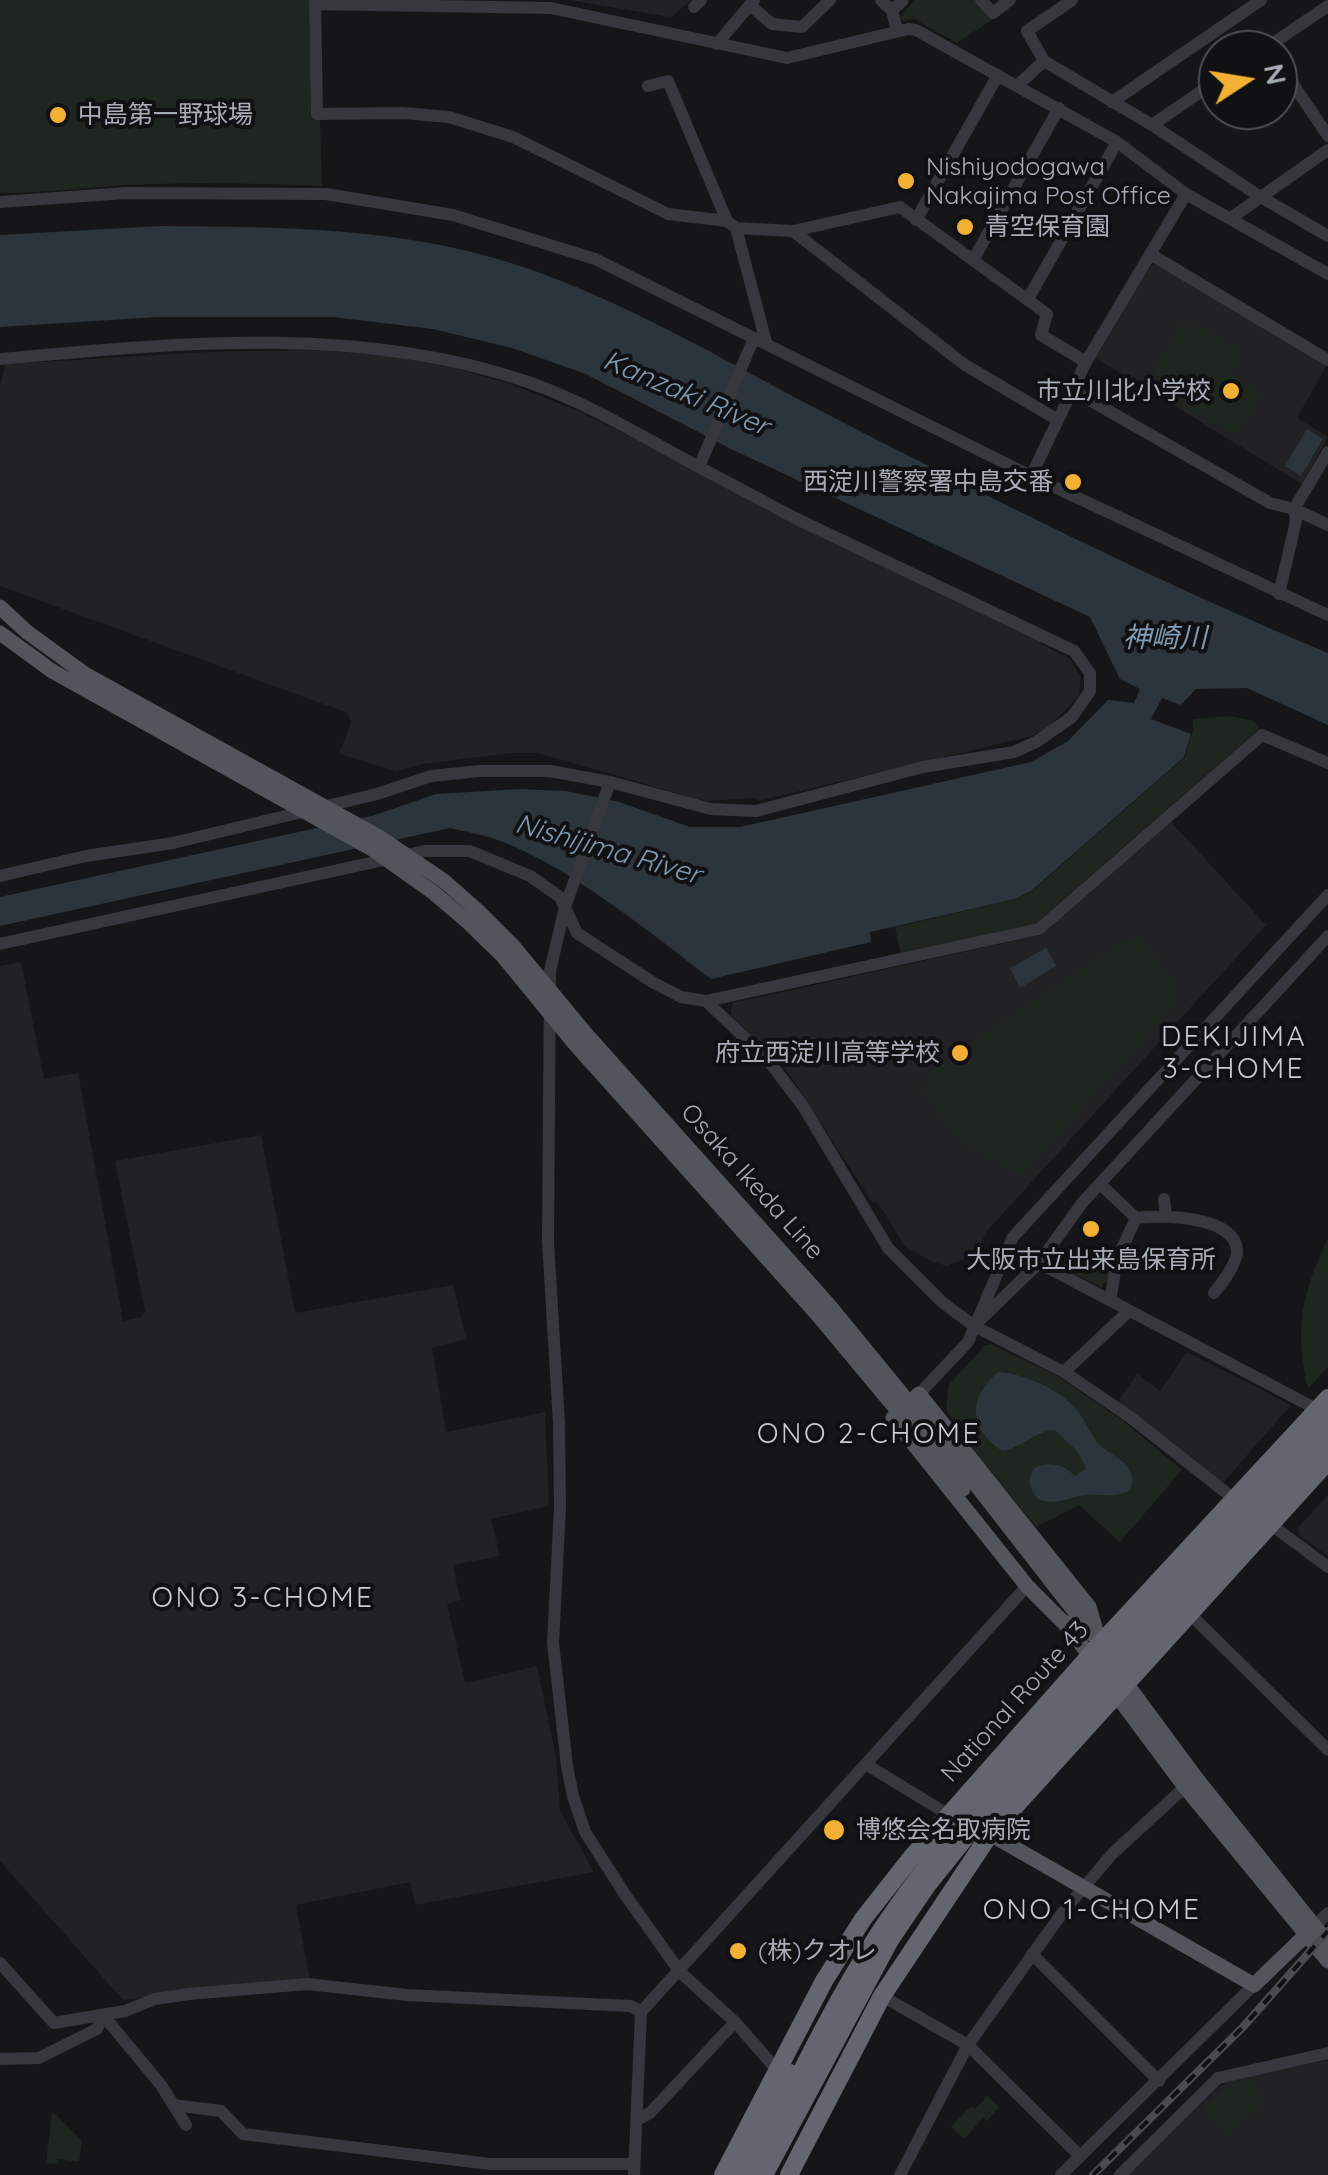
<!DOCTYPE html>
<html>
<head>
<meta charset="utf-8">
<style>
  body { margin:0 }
  #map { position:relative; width:1328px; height:2175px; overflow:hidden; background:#161618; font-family:Quicksand,sans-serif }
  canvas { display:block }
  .north { position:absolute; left:1198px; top:30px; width:100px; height:100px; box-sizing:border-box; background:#111113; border:2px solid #4d4f55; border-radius:50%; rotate:78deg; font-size:28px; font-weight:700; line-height:40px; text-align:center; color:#a8adb8 }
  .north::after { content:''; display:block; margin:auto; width:35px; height:45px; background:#f2b134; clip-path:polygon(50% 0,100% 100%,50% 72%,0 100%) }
</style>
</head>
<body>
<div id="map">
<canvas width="1328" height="2175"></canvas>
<div class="north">N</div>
</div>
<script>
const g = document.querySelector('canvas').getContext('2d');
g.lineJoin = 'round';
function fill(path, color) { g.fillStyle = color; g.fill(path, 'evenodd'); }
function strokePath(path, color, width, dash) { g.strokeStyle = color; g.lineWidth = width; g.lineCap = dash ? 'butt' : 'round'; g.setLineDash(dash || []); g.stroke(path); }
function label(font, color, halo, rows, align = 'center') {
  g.font = font + ' Quicksand,"Noto Sans JP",sans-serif'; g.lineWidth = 8; g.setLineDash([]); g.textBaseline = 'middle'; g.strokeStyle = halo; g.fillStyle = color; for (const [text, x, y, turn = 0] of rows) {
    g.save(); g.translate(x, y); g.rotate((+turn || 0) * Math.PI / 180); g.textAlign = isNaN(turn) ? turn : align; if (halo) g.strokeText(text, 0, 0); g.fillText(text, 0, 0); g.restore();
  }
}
const built = new Path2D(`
  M569 0H691L671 17Z
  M1157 264 1327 365 1297 418 1328 437 1302 484 1096 358 1149 267Z
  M310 350 387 355 450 367 510 384 578 411 1042 639 1040 643 1070 659 1081 677 1079 695 1052 724 1032 736 758 801 756 798 705 801 538 753H512L424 764 396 771 339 754 351 723 348 713 0 586V386L5 364 208 352Z
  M1171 822 1266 925 987 1231 976 1254 947 1266 930 1261 905 1246 878 1203 872 1202 785 1068 730 1015 733 1003 1041 935Z
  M21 962 44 1079 78 1073 123 1321 141 1317 145 1311 115 1161 261 1135 295 1313 453 1285 466 1339 432 1348 446 1432 545 1412 549 1506 491 1519 500 1556 453 1565 460 1600 447 1604 465 1683 537 1666 556 1757 560 1811 594 1872 415 1905 410 1882 296 1905 310 1981 232 1985 123 2000 0 1861V966Z
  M1187 1352 1291 1405 1222 1484 1115 1405 1137 1374 1160 1391Z
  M1328 1495V1556L1299 1535 1298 1528Z
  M1328 2060V2175H1127L1219 2087 1230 2080Z`);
const green = new Path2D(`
  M0 0H309L312 119 320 120 322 186C257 183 191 182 125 185 83 188 42 193 0 193Z
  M914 0H974L993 19 957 43 914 19 904 21 900 18Z
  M1184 318 1242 350 1231 373 1262 392 1238 435 1145 386Z
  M1230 716 1254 721 1259 729 1035 924 901 954 895 927 1016 899 1032 891 1185 757 1193 730V719Z
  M1139 938 1177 983 1175 1005 1021 1176 956 1138 924 1091 929 1071 1118 944Z
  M1328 1238V1367L1308 1389C1294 1327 1302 1294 1328 1238Z
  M1084 1249 1110 1266 1107 1283H1103L1102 1288 1061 1267Z
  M991 1344 1059 1377 1123 1421 1182 1470 1120 1542 1079 1505 1036 1527 969 1445 946 1409 949 1385 985 1345Z
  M1247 2078 1266 2102 1226 2136 1203 2108 1234 2083Z
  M987 2096 999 2107 987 2121 983 2118 964 2139 951 2127 971 2106 975 2109Z
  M52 2111 82 2141 79 2162 58 2159 56 2164 46 2163Z`);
const water = new Path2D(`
  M161 226C281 227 399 227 514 264 622 299 721 359 821 411 986 496 1157 582 1328 653V725L1247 688 1196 689 1181 705 1162 698 1151 719 1191 734 1184 757 1031 891 1015 899 870 932 871 942 711 979C652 934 571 868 503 842 486 835 467 832 450 828L0 926V897L372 816 436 794 520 789 566 791 619 802 690 827H740L1031 762 1068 741 1108 700 1134 703 1140 689 1120 679 1090 617 731 449 586 374 512 348 433 329 333 317H158L0 327V235Z
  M1307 429 1323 439 1301 476 1285 466Z
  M1046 948 1056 966 1020 988 1010 968Z
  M998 1372C1025 1374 1058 1389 1076 1409 1085 1419 1089 1433 1098 1443 1113 1459 1140 1463 1130 1490 1113 1500 1098 1492 1079 1496 1063 1500 1055 1505 1038 1499 1030 1489 1026 1480 1034 1468 1049 1461 1063 1464 1075 1476L1086 1469 1078 1452 1055 1430C1035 1431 1022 1448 1002 1451 968 1428 968 1398 998 1372Z`);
const minor = new Path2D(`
  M315 0 317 114 403 113 449 117 513 137 668 214 727 221
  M881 0 892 11
  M981 0 993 13 1010 0
  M1072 0 1027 31 1044 61 1152 125 1259 196 1328 236
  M315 4 551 8 787 58 908 29 916 30 1117 142 1186 194 1328 274
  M750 5 772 24 802 27 830 0
  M694 7 701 0
  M897 31 892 11 903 0
  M717 44 754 0
  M1263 50 1328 6
  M1278 62 1328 136
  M1018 85 1044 61
  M648 86 668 81 727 221 736 228 766 342
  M1112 102 1261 0
  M1152 125 1218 80
  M0 202 126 193 326 194 453 215 595 259 1031 476 1328 615
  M1231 218 1328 150
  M916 220 998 75
  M736 228 793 231 900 207 1047 314 1041 335 1086 362
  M793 231 965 365 1058 420
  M1150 254 1328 360
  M973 260 1059 108
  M1028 299 1117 142
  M0 359C175 343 358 324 528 382 588 403 643 437 699 467
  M1072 390 1270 503 1294 509 1328 525
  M1031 476 1086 362 1186 194
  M1279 594 1296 521 1294 509 1328 452
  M610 782 565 907 550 971 548 1241 559 1424 560 1507 553 1643 567 1766 573 1796 585 1832 626 1896 680 1972 735 2022 778 2071
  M0 876 86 856 173 843 377 794 431 776 479 771H550L610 782 711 809 756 811 923 767 1014 752 1036 742 1072 717 1090 691V673L1074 651 795 518 699 467 754 338
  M0 944 425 851H470L530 876 560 897 577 933 654 983 681 997 706 1001 1039 929 1262 735 1328 763
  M706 1001 768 1060 803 1106 888 1248 942 1302 974 1326 1064 1372 1130 1417 1233 1498
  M1100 1184 1136 1218 1117 1259 1111 1295
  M1164 1199 1166 1216
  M1136 1218C1160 1215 1234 1215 1237 1250 1238 1263 1222 1283 1214 1293
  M1039 1263 1324 1413
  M979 1321 1039 1263 1082 1203 1328 936
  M1064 1372 1129 1311
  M919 1394 968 1342 1013 1237 1328 895
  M1270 1524 1328 1567
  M1191 1615 1328 1750
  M867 1765 949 1815
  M1315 1926 1328 1913
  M1032 1954 1159 2081
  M0 1963 54 2023 125 2011 155 1999 189 1994 307 1984 407 1995 631 2006 641 2012
  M882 1996 968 2045 1080 2156
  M103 2015 161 2085 186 2125
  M0 2059 39 2058 97 2029 103 2015
  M173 2105 221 2111 243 2134 490 2164H634
  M637 2120 650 2113 735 2022
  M634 2175 641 2012 1027 1586
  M900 2175 968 2045 1063 1912 1112 1854 1185 1787
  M1061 2175 1254 1985
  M1120 2175 1218 2078 1328 2053`);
const major = new Path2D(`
  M973 1481 1093 1635
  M1066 1623 1096 1665
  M1071 1630 1027 1586 893 1418 919 1394 1089 1607 1100 1644
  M1120 1675 1196 1778 1328 1943
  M1112 1689 1185 1787 1328 1961
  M990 1834 1254 1985 1312 1929`);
const highway = new Path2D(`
  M723 2175 824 1981 863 1919 911 1858 1100 1644 1328 1398
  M739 2175 790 2073
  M789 2175 882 1996 990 1834 1328 1461`);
const rail = new Path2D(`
  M1093 2175 1243 2027 1328 1931`);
const majorBridge = new Path2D(`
  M0 607 27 632 85 674 379 837 444 881 478 911 513 946 586 1034 828 1304 973 1481
  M0 633 52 671 372 849 434 893 468 922 502 955 575 1044 817 1314 963 1489`);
const highwayBridge = new Path2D(`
  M750 2175C791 2093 830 2009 880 1932 908 1889 940 1849 973 1809L1328 1419
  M764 2175 890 1940 928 1884 981 1818 1328 1440`);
const markers = [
  [58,115,10,"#f2b134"],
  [906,181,10,"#f2b134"],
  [965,227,10,"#f2b134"],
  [1231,391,10,"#f2b134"],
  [1073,482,10,"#f2b134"],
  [960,1053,10,"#f2b134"],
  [1091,1229,10,"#f2b134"],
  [834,1830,12,"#f2b134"],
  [738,1951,10,"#f2b134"]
];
const poiNames = [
  ["中島第一野球場",78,115],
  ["Nishiyodogawa",926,167],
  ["Nakajima Post Office",926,196],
  ["青空保育園",985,227],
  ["市立川北小学校",1211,391,"right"],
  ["西淀川警察署中島交番",1053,482,"right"],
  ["府立西淀川高等学校",940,1053,"right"],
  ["大阪市立出来島保育所",1091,1260,"center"],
  ["博悠会名取病院",856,1830],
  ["(株)クオレ",758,1951]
];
const streetNames = [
  ["Osaka Ikeda Line",752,1182,48],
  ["National Route 43",1015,1702,-48]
];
const waterNames = [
  ["Kanzaki River",686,394,23],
  ["神崎川",1165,639],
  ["Nishijima River",608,850,16]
];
const neighbourhoodNames = [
  ["DEKIJIMA",1234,1038],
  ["3-CHOME",1234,1070],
  ["ONO 2-CHOME",869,1435],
  ["ONO 3-CHOME",263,1599],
  ["ONO 1-CHOME",1092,1911]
];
fill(built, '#222225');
fill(green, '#1e261f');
fill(water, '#2c353c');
strokePath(minor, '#37383d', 12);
strokePath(major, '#53555c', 15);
strokePath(highway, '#63666e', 18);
strokePath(rail, '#4a4c52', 8);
strokePath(rail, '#111113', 4, [11]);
strokePath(majorBridge, '#53555c', 15);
strokePath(highwayBridge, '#63666e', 18);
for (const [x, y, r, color] of markers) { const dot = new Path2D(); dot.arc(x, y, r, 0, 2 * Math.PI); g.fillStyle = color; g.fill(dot); strokePath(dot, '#111113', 4); }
label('25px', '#a8adb8', '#111113', poiNames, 'left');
label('25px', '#a8adb8', '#111113', streetNames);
label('italic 28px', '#7f9bb3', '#111113', waterNames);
g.letterSpacing = '2.5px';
label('28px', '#c9ccd4', '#111113', neighbourhoodNames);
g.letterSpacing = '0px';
</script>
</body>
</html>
